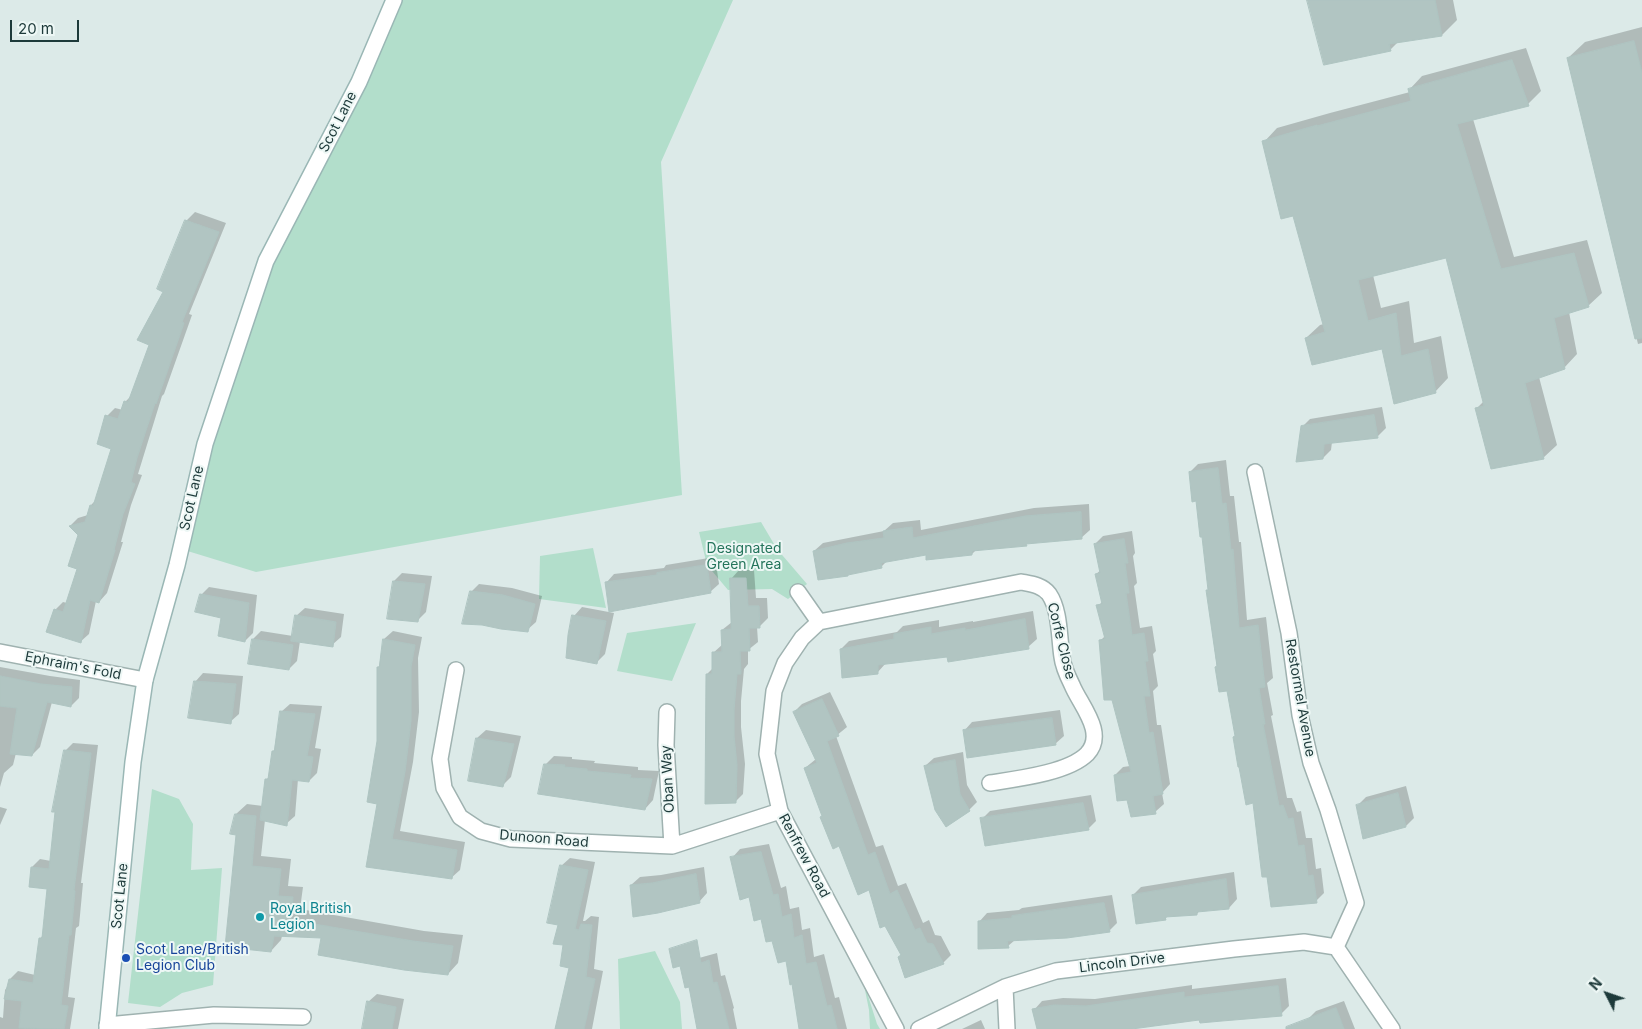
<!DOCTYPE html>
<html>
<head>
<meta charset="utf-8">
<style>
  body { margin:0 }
  #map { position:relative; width:1642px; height:1029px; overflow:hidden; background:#dceae8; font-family:Inter,sans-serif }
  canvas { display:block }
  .north { position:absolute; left:1582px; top:969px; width:50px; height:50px; -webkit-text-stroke:4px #edf7f5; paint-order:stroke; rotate:311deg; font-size:14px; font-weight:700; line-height:20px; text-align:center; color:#1d3a3a }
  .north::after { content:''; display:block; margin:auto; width:18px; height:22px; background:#1d3a3a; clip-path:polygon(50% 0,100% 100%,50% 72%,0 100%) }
  .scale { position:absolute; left:10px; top:20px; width:69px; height:22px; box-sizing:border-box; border:2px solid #1d3a3a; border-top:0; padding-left:6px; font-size:15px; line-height:18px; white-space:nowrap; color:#1d3a3a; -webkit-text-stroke:4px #edf7f5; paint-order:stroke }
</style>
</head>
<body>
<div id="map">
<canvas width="1642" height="1029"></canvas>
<div class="north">N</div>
<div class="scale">20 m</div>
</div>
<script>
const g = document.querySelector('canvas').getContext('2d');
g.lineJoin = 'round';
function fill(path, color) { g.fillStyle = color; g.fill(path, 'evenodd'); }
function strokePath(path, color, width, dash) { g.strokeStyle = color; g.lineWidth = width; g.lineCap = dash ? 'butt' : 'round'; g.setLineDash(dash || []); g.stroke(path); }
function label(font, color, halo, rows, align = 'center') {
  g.font = font + ' Inter,sans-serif'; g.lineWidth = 4; g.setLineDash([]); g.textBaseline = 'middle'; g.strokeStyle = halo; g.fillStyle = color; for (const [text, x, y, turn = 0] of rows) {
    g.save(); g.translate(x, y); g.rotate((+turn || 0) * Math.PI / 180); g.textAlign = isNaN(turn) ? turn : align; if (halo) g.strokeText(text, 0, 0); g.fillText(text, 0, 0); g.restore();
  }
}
const green = new Path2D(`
  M394 0H733L661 162 682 495 256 572 181 549 272 250Z
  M761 522 777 549 807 584 788 599 772 589 728 590 707 565 699 532Z
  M593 548 606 608 539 599 540 556Z
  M696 623 672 681 617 671 627 633Z
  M152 789 179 799 193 824 191 870 222 868 213 985 182 993 160 1007 128 1003Z
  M655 951 680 1002 682 1029H620L618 959Z
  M863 980 877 1024 880 1029H870L869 1010Z`);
const shadow = new Path2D(`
  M1309 0H1453L1457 20 1442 35 1399 41 1390 50Z
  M1642 27V343L1638 344 1568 58 1585 42Z
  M1526 48 1541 91 1528 104 1473 119 1514 257 1587 240 1602 293 1588 306 1569 312 1577 354 1564 368 1539 377 1557 445 1543 458 1477 408 1484 401 1447 257 1373 275 1381 308 1409 301 1414 343 1441 336 1448 378 1435 392 1383 347 1306 338 1320 325 1324 324 1294 215 1264 142 1277 128 1330 113 1410 92 1409 90 1422 76Z
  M195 212 226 223 189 314 192 315 164 394 162 396 138 474 142 475 131 505 121 542H123L107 593 99 602 96 601 89 634 80 642 55 610 63 602 67 603 78 568 79 535 70 526 78 518 88 515 91 505 95 501 112 448 107 416 115 408 123 410 125 402 132 395 150 345 186 221Z
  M1382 407 1386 428 1378 436 1332 442 1331 450 1323 458 1302 427 1310 419Z
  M1226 460 1230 496H1234L1239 542H1241L1247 620 1266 617 1273 678 1267 683 1273 715 1271 716 1287 798H1292L1297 812 1301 811 1306 838H1312L1316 869 1321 868 1324 893 1316 901 1268 875 1254 802 1236 735 1228 690 1220 691 1207 591 1209 589 1203 535 1197 500 1190 472 1198 464Z
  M1089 504 1090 530 1081 538 1028 542 1026 545 977 549 972 554 927 553 887 561 881 567 814 551 823 543 884 531 893 523 920 520 921 530 1034 508Z
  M1132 531 1135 553 1133 556 1137 583 1134 586 1140 628 1152 626 1156 651 1153 654 1158 686 1153 691 1157 725H1161L1170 784 1162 793 1164 804 1155 812 1115 775 1123 767 1130 766 1100 641 1105 636 1098 606 1103 601 1096 574 1101 570 1095 544 1103 536Z
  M715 557 719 584 710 592 606 583 614 574 664 568 666 565Z
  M739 570H754L756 598H767L768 618 759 627H757L758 642 748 650V664L744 669 741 701V727L745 764 743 794 735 802 707 674 713 668V653L723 644 722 630 732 622 731 579Z
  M402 573 432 576 426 612 418 620 394 581Z
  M479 584 512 588 542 596 536 622 527 630 471 592Z
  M209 587 257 595 253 633 245 641 201 595Z
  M582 607 614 613 605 654 596 663 574 616Z
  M305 608 344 614 341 637 332 645 300 641 297 661 289 669 253 639 261 631 293 636 296 616Z
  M1033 611 1037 639 1028 647 886 663 877 673 841 649 849 641 897 632 903 626 939 620V627L973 621V622Z
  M393 631 422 637 418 658 419 712 413 762 400 831 465 842 460 870 451 878 386 867 379 803 378 667 380 665 384 639Z
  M0 667 50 676 80 680 79 698 71 706 52 702 40 747 32 755 16 753 13 765 4 773 0 787Z
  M203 673 243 676 239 714 230 722 195 682Z
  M830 692 847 727 836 736 876 847 883 845 898 886 906 883 923 923 929 920 935 935 941 936 951 955 943 963 902 955 870 888 840 845 824 815 805 768 816 759 794 712 802 704Z
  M290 704 322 706 315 748 321 749 317 773 309 781 298 779 295 816 286 824 265 820 261 856 291 859 288 886 303 887 300 909 424 931 463 935 458 963 448 974 323 937 282 936 281 940 271 951 238 833 236 814 247 804 263 806 267 779 269 777 273 751 276 748 281 712Z
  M1060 710 1064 736 1055 744 964 731 972 722Z
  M486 730 521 736 511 777 503 785 470 780 477 738Z
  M73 743 98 745 81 883H83L79 926 76 928 68 997 75 998 70 1029H0V1017L3 1018 5 990 8 986 10 979 18 971 35 975 40 939 43 935 48 888 32 867 40 859 51 861 65 751Z
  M963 752 967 785 977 802 969 810 925 766 934 758Z
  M554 756 572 757V759L595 761 594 763 638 767V770L659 771 653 800 645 809 546 764Z
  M1406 786 1414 818 1406 826 1357 806 1366 797Z
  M1091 795 1096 821 1088 829 982 819 990 811Z
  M0 807 7 809 0 825Z
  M769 844 781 888 786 886 790 909 799 907 802 930 810 928 814 957 824 954 835 998 839 997 847 1029H808L787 960 773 939 750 896 732 858 740 849Z
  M570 858 595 862 583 921H585L591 916 599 917 594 969 603 971 592 1029H557L571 967 560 923 561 866Z
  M704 867 707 893 699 902 631 885 640 877 661 875Z
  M1234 872 1237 899 1229 908 1200 910 1197 914 1169 915 1165 919 1133 895 1141 887Z
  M1112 895 1117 923 1109 931 1015 940 1008 946 979 922 987 913 1019 910 1022 908Z
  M717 953 721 976 725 975 734 1008 733 1009 737 1029H699V958Z
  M1286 978 1289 1006 1281 1014 1200 1019 1125 1029H1038L1034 1010 1042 1001 1063 998 1095 999 1192 985V989Z
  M377 994 404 999 398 1029H363L368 1002Z
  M1344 1001 1355 1029H1312L1308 1019 1316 1011Z
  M981 1020 985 1029H962Z`);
const building = new Path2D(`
  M1307 0H1435L1442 36 1389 44 1391 51 1324 65Z
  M1634 41 1642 73V338L1635 339 1567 58Z
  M1512 60 1529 106 1457 124 1501 269 1574 253 1589 307 1554 318 1565 369 1525 383 1544 459 1491 469 1475 408 1484 406 1446 258 1358 280 1368 321 1396 313 1401 356 1428 349 1436 393 1394 404 1382 349 1312 365 1305 338 1325 332 1293 216 1281 219 1262 141 1317 125V126L1411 101 1408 89Z
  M185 220 219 232 182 322 184 323 156 404 155 403 137 458 131 482 135 484 123 514 114 550H115L99 603 90 600 81 643 46 632 54 609 63 612 77 569 68 566 78 535 69 526 85 522 90 505 93 506 111 449 97 444 105 415 118 419 124 401 128 402 149 345 137 340 163 292 157 289Z
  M1374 415 1378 438 1324 444 1323 459 1296 462 1301 426Z
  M1218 468 1222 504 1226 503 1231 550 1233 549 1239 628 1258 625 1265 687 1259 688 1265 724H1263L1279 806 1283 805 1288 819 1293 818 1298 846 1304 845 1308 876 1313 875 1317 903 1271 907 1267 877H1262L1253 803 1246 805 1239 767H1238L1233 737 1235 736 1227 691 1219 692 1215 667 1217 666 1206 590H1208L1202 537H1200L1196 501 1192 502 1189 472Z
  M1081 512 1082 539 1026 544 1027 546 972 551V555L926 560V555L881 563 882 568 848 575V576L818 580 813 551 847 543 884 538 883 531 912 527 913 538 1025 516Z
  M1124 539 1128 563H1125L1129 593H1126L1132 635 1144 633 1148 661H1145L1150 696H1144L1149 733 1153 732 1163 794 1153 796 1156 814 1131 817 1127 800 1117 801 1114 775 1131 772 1112 700H1104L1099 640 1105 639 1096 605 1102 604 1095 574 1100 573 1094 544Z
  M707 565 711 593 609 612 605 582 657 575V573Z
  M730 578H746L748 606H759L760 628H749L750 651H740L741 674H737L734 710V736L737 765 736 803 705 804 706 674H712V652H722L721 630 731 629Z
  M393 581 425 584 418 622 387 619Z
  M470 591 503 595 535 604 528 632 501 629 482 625 462 624Z
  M200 594 249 603 245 642 218 636 221 618 195 612Z
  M295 615 336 622 333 647 291 641Z
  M572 615 606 621 597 664 566 658 568 635Z
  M1025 619 1029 649 948 662 947 657 878 665V674L842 678 840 649 894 639V634L931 627V634L965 628V630Z
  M252 639 293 645 289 670 248 664Z
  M383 639 415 645 411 667V721L405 772 392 839 457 850 452 879 366 867 377 804 367 802 377 741V667H379Z
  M0 676 41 684 72 687 71 707 47 702 32 756 10 754 17 708 0 706Z
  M194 681 236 684 231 724 188 718Z
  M822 699 839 736 827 741 868 855 875 852 890 894 897 890 915 930 920 928 927 943 933 944 944 964 905 978 898 957 901 955 885 926 880 928 869 890 858 895 839 846 833 849 820 817 822 816 804 768 817 763 793 712Z
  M280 711 315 714 307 756 313 757 309 782 292 780 287 826 260 820 265 779H268L272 751H274Z
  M1052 718 1056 745 967 758 963 730Z
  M476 738 514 744 503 787 468 781Z
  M64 750 91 753 74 890 75 891 71 935H69L61 1005 68 1006 64 1029 19 1028 22 1001 4 999 9 979 33 983 39 938H42L47 889 29 887 31 867 49 869 55 812H52Z
  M955 760 960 794 970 811 946 827 935 810 924 766Z
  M544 764 565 765 564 767 587 769V771L631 775 630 778 652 779 645 810 538 794Z
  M1398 793 1406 827 1363 839 1356 805Z
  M1083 803 1089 830 985 846 980 818Z
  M235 814 256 816 252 866 281 869 278 896 293 897 291 920 413 941 453 946 448 975 404 970 318 955 321 938 274 936 271 952 225 947 236 835 230 834Z
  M761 852 773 895 778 894 782 917 791 914 794 938 802 935 806 964 816 962 827 1006 831 1005 837 1029H799L792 984 790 985 786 961 778 963 772 941 766 942 761 919 754 921 749 897 740 900 730 857Z
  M560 865 588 870 575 929 579 930 581 924 592 925 586 977 595 979 584 1029H555L569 968 560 966 563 945 553 944 558 925 547 923Z
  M696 874 700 903 658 913 633 917 630 885 652 883Z
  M1226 879 1229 909 1197 912V915L1165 917 1166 920 1136 924 1132 895Z
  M1104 903 1110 932 1067 938 1007 941 1009 948 978 949V921L1012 918V916Z
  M697 940 701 963 709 960 713 983 717 982 729 1029H697L689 987 685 988 680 966 673 968 669 949Z
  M1278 986 1282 1016 1222 1021 1200 1023 1199 1020 1132 1029H1037L1032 1009 1054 1005 1086 1006 1184 992V997Z
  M367 1001 396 1007 392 1029H362Z
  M1336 1008 1344 1029H1286V1027Z`);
const street = new Path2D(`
  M1255 472 1289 633 1300 715 1311 763 1328 810 1356 903 1336 947
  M798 592 819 622
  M819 622 1021 582C1031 584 1042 585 1049 594 1060 610 1059 637 1062 657 1063 666 1068 677 1072 685 1080 705 1107 733 1087 754 1068 773 1016 779 990 783
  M819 622 802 638 785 663 774 691 767 754 780 811 896 1029
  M0 652 145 680
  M456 670 440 759 444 788 460 817 481 831 511 839 672 846 780 811
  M667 712 666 745 672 846
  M1336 947 1392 1029
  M1005 987 1007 1029
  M107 1025 214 1015 303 1017
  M919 1029 1005 987 1056 971 1234 949 1304 942 1336 947`);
const secondary = new Path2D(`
  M107 1029 133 762 145 680 177 565 205 444 266 261 359 82 394 0`);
const markers = [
  [260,917,5,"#0f9aa8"],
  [126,958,5,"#1a4fb4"]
];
const streetNames = [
  ["Scot Lane",338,122,-63],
  ["Scot Lane",192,498,-77],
  ["Corfe Close",1061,641,76],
  ["Ephraim's Fold",73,666,11],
  ["Restormel Avenue",1300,698,80],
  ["Oban Way",668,779,-93],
  ["Dunoon Road",544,839,5],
  ["Renfrew Road",804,856,62],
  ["Scot Lane",120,896,-84],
  ["Lincoln Drive",1122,963,-7]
];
const parkNames = [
  ["Designated",744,549],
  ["Green Area",744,565]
];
const cultureNames = [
  ["Royal British",270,909],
  ["Legion",270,925]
];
const transitNames = [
  ["Scot Lane/British",136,950],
  ["Legion Club",136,966]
];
fill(green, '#b2decb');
fill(shadow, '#0003');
fill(building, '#b1c5c2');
strokePath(building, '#aec4c1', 1);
strokePath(street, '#9fb2b0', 18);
strokePath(secondary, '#9ab7b5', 18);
strokePath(street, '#fff', 15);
strokePath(secondary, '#fff', 15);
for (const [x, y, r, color] of markers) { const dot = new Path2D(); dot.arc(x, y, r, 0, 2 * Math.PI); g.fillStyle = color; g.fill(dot); strokePath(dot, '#edf7f5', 2); }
label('14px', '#1d3a3a', '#edf7f5', streetNames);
label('14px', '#24745b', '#edf7f5', parkNames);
label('14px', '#0d838f', '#edf7f5', cultureNames, 'left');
label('14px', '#164399', '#edf7f5', transitNames, 'left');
</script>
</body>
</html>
